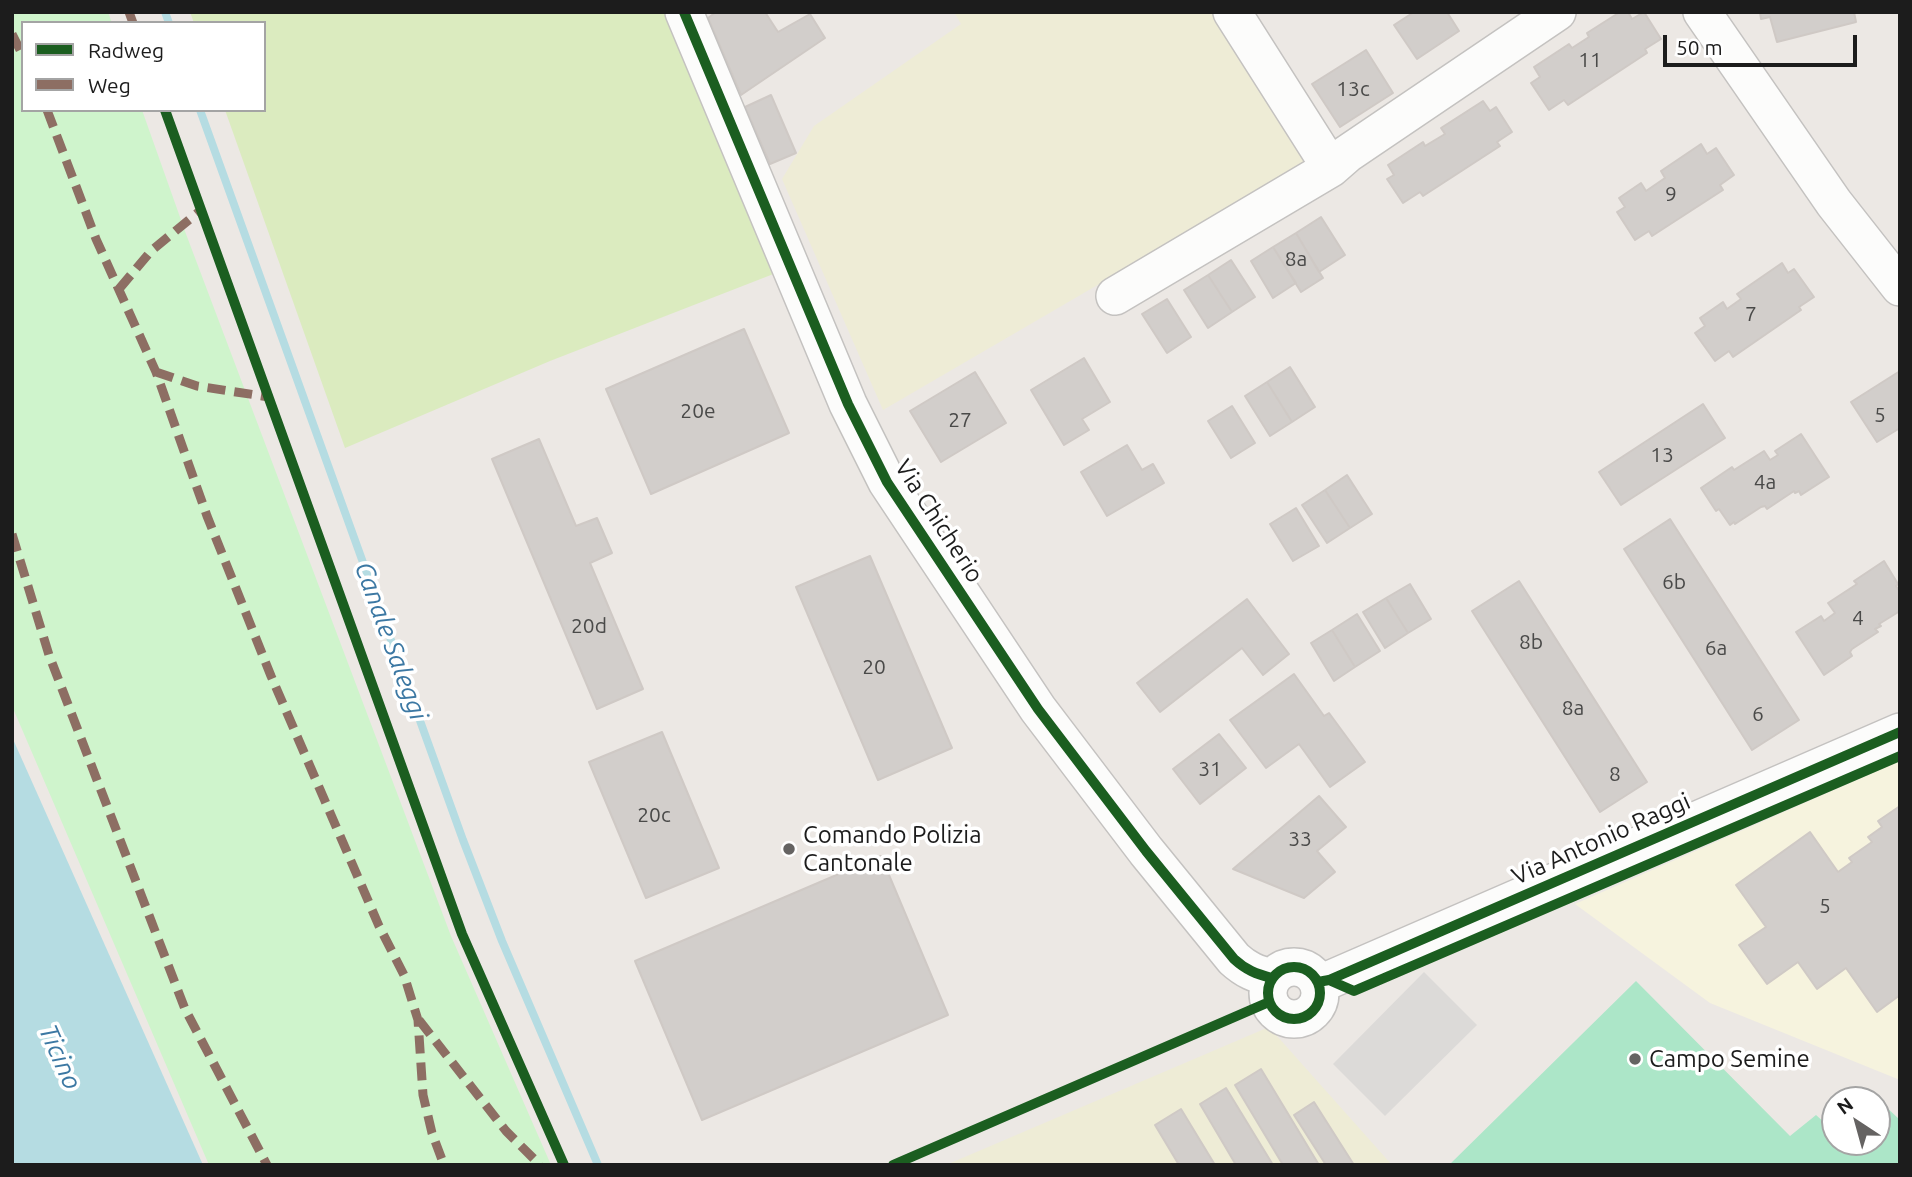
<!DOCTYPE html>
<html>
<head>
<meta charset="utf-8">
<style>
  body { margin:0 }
  #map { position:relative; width:1912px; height:1177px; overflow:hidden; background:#ece8e4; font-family:Ubuntu,sans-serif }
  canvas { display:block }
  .frame { position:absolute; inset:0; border:14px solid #1c1c1c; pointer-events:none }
  .legend { position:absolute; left:21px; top:21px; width:245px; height:91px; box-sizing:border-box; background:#fff; border:2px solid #a4a4a4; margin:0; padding:9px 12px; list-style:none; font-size:21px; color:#1c1c1c }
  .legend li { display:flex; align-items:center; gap:14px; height:35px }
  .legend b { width:35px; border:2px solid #a4a4a4 }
  .north { position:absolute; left:1821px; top:1086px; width:70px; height:70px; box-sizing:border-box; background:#fff; border:2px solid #a4a4a4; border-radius:50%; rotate:324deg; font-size:19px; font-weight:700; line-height:28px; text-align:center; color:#1c1c1c }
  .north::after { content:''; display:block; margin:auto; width:24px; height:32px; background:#656362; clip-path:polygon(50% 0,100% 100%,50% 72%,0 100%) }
  .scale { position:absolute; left:1663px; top:35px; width:194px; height:32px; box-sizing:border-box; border:4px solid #1c1c1c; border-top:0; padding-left:9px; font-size:21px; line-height:24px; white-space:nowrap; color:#1c1c1c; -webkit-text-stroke:5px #fff; paint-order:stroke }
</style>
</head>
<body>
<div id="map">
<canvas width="1912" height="1177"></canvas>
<div class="frame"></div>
<ul class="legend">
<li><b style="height:9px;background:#1b5e20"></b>Radweg</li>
<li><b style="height:9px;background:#8d6e63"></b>Weg</li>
</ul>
<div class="north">N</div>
<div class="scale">50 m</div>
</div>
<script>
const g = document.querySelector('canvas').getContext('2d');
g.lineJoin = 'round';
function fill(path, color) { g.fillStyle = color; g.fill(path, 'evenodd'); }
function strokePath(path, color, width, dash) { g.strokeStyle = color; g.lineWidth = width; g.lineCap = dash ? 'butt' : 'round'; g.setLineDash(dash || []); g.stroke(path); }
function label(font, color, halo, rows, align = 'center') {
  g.font = font + ' Ubuntu,sans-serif'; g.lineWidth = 7; g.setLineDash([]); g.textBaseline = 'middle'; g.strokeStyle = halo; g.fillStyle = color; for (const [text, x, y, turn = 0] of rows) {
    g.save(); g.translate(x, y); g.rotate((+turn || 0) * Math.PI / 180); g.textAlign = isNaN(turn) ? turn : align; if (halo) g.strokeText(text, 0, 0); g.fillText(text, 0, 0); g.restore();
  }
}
const education = new Path2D(`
  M1900 761V1080L1710 1003 1575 904Z`);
const farmland = new Path2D(`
  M954 12H1221L1319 156 883 410 782 179 814 126 961 24Z
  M1269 1027 1392 1165H946Z`);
const grass = new Path2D(`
  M190 12H666L776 273 550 361 345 448 225 110H264V23H194Z`);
const park = new Path2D(`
  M12 12H108L112 23H23V110H142L186 234 451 936 551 1165H209L12 706Z`);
const pitch = new Path2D(`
  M1636 981 1790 1136 1816 1115 1835 1132V1142H1877V1109L1883 1104 1900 1120V1165H1449Z`);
const parking = new Path2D(`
  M1424 972 1477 1025 1385 1116 1333 1064Z`);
const water = new Path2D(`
  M12 737 203 1165H12Z`);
const stream = new Path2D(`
  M165 12 169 23
  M200 110 463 840 502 941 598 1165`);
const building = new Path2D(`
  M716 12H765L778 32 810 14 825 38 741 95 708 18Z
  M1414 12H1447L1459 31 1417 59 1394 25Z
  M1620 12H1628L1632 19 1644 12 1661 39 1645 49 1647 53 1568 105 1564 100 1549 110 1531 83 1540 77 1534 67 1569 44 1572 48 1589 37 1587 33Z
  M1760 12H1854L1856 22 1777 42 1770 17 1761 19Z
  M1366 50 1393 93 1340 127 1312 84Z
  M771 95 796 153 770 164 745 107Z
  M1483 101 1490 111 1496 107 1512 132 1497 142 1500 146 1423 196 1420 192 1403 203 1387 179 1394 175 1388 165 1423 142 1425 146 1445 134 1441 128Z
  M1701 144 1707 154 1716 148 1734 175 1720 185 1723 190 1652 236 1649 231 1635 240 1617 212 1625 207 1619 198 1641 183 1646 191 1665 178 1661 171Z
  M1321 217 1345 255 1319 272 1296 233Z
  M1296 233 1323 278 1301 292 1273 247Z
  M1273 247 1296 283 1273 298 1251 261Z
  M1231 260 1255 297 1232 312 1208 275Z
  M1782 263 1788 273 1794 269 1814 297 1799 307 1801 310 1733 357 1729 351 1715 361 1695 333 1705 326 1700 318 1723 302 1727 309 1741 299 1737 294Z
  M1208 275 1232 312 1208 328 1184 290Z
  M1167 299 1191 337 1167 353 1142 314Z
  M744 329 789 433 651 494 606 389Z
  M1084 358 1110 402 1082 419 1089 430 1064 445 1031 390Z
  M1290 367 1315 407 1292 422 1267 382Z
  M1900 371V428L1877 442 1851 402Z
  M975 372 1006 423 941 462 910 411Z
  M1267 382 1292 422 1270 436 1245 396Z
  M1703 404 1725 438 1621 505 1599 472Z
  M1232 406 1255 443 1231 458 1208 421Z
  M1801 434 1829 477 1801 495 1799 491 1795 493 1794 491 1767 509 1765 506 1761 507 1735 524 1734 522 1730 525 1719 509 1716 511 1701 488 1732 467 1734 470 1764 451 1770 460 1778 455 1775 451Z
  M539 439 576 526 597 518 612 553 590 563 643 689 597 709 492 459Z
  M1127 445 1142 470 1153 464 1164 483 1107 516 1081 472Z
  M1347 475 1372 514 1350 528 1325 490Z
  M1325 490 1350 528 1327 543 1302 505Z
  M1296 508 1319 546 1293 561 1270 524Z
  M1670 519 1799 720 1752 750 1624 549Z
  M870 556 952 748 878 780 796 587Z
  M1884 561 1898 584 1896 586 1900 592V611L1879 624 1881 626 1875 629 1878 632 1852 649 1850 652 1852 656 1824 675 1796 632 1821 616 1824 621 1835 613 1828 603 1857 584 1854 581Z
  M1519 581 1647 782 1600 812 1472 611Z
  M1410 584 1431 619 1408 633 1386 598Z
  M1386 598 1408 633 1385 648 1363 612Z
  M1247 599 1289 654 1263 675 1242 648 1160 712 1137 683Z
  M1357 614 1380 651 1355 667 1332 630Z
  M1332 630 1355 667 1334 681 1311 643Z
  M1294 674 1324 716 1329 713 1365 762 1330 787 1299 744 1266 768 1230 720Z
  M662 732 719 868 646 898 589 762Z
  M1219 734 1246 768 1200 804 1173 769Z
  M1319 796 1346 827 1317 851 1335 872 1304 898 1233 869Z
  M1900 806V995L1877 1012 1846 968 1817 989 1798 962 1767 984 1739 945 1766 927 1736 885 1810 832 1838 872 1852 862 1849 858 1872 842 1868 837 1882 827 1878 821Z
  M881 856 948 1015 702 1120 635 961Z
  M1261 1069 1319 1165H1283L1235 1085Z
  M1226 1088 1273 1165H1236L1200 1104Z
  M1314 1102 1354 1165H1326L1294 1115Z
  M1181 1109 1215 1165H1179L1155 1125Z`);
const minor = new Path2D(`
  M684 12 848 404 887 482 1038 709 1146 851 1234 959C1246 970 1256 974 1272 978
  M1232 12 1331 168
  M1702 12 1834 203 1900 287
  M1115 296 1331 168 1347 154 1557 12
  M1268 993a26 26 0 1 1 52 0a26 26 0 1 1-52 0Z
  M1318 982 1329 980 1900 732`);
const quiet = new Path2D(`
  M129 12 133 23
  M12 34 23 56
  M47 110 96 239 156 372 207 516 271 676 379 926 404 975 418 1020 423 1095 432 1133 444 1165
  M119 289 151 251 201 210
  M156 372 197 386 269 397
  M12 534 49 655 185 1009 267 1165
  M419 1020 506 1131 540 1165`);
const cycleway = new Path2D(`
  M684 12 848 404 887 482 1038 709 1146 851 1234 959C1246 970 1256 974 1272 978
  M165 110 462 934 564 1165
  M1268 993a26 26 0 1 1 52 0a26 26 0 1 1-52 0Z
  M1329 980 1354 991 1900 756
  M1318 982 1329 980 1900 732
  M893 1165 1269 1002`);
const markers = [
  [789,849,7,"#656362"],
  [1635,1059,7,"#656362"]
];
const numberNames = [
  ["11",1590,60],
  ["13c",1353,89],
  ["9",1671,194],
  ["8a",1296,259],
  ["7",1751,314],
  ["20e",698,411],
  ["5",1880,415],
  ["27",960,420],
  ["13",1662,455],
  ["4a",1765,482],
  ["6b",1674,582],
  ["4",1858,618],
  ["20d",589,626],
  ["8b",1531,642],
  ["6a",1716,648],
  ["20",874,667],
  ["8a",1573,708],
  ["6",1758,714],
  ["31",1210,769],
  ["8",1615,774],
  ["20c",654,815],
  ["33",1300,839],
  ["5",1825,906]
];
const streetNames = [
  ["Via Chicherio",939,521,57],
  ["Via Antonio Raggi",1601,839,-24]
];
const poiNames = [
  ["Comando Polizia",803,835],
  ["Cantonale",803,863],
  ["Campo Semine",1649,1059]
];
const waterNames = [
  ["Canale Saleggi",391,641,70],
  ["Ticino",60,1057,66]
];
fill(education, '#f6f3de');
fill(farmland, '#eeecd6');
fill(grass, '#dbebbf');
fill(park, '#cff4cc');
fill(pitch, '#ace6c8');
fill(parking, '#dcdad8');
fill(water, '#b5dce2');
strokePath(stream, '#b5dce2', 8);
fill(building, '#d2cecb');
strokePath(building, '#cfc9c5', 2);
strokePath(minor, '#c4c2c0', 40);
strokePath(minor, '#fcfcfb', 37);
strokePath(quiet, '#8d6e63', 9, [18, 9]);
strokePath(cycleway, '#1b5e20', 10);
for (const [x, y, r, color] of markers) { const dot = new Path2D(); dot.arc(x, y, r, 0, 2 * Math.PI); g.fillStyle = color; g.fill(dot); strokePath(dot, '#fff', 2.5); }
label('21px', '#4a4a49', null, numberNames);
label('24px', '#1c1c1c', '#fff', streetNames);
label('24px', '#1c1c1c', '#fff', poiNames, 'left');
label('italic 26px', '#3c78a3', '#fff', waterNames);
</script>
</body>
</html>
